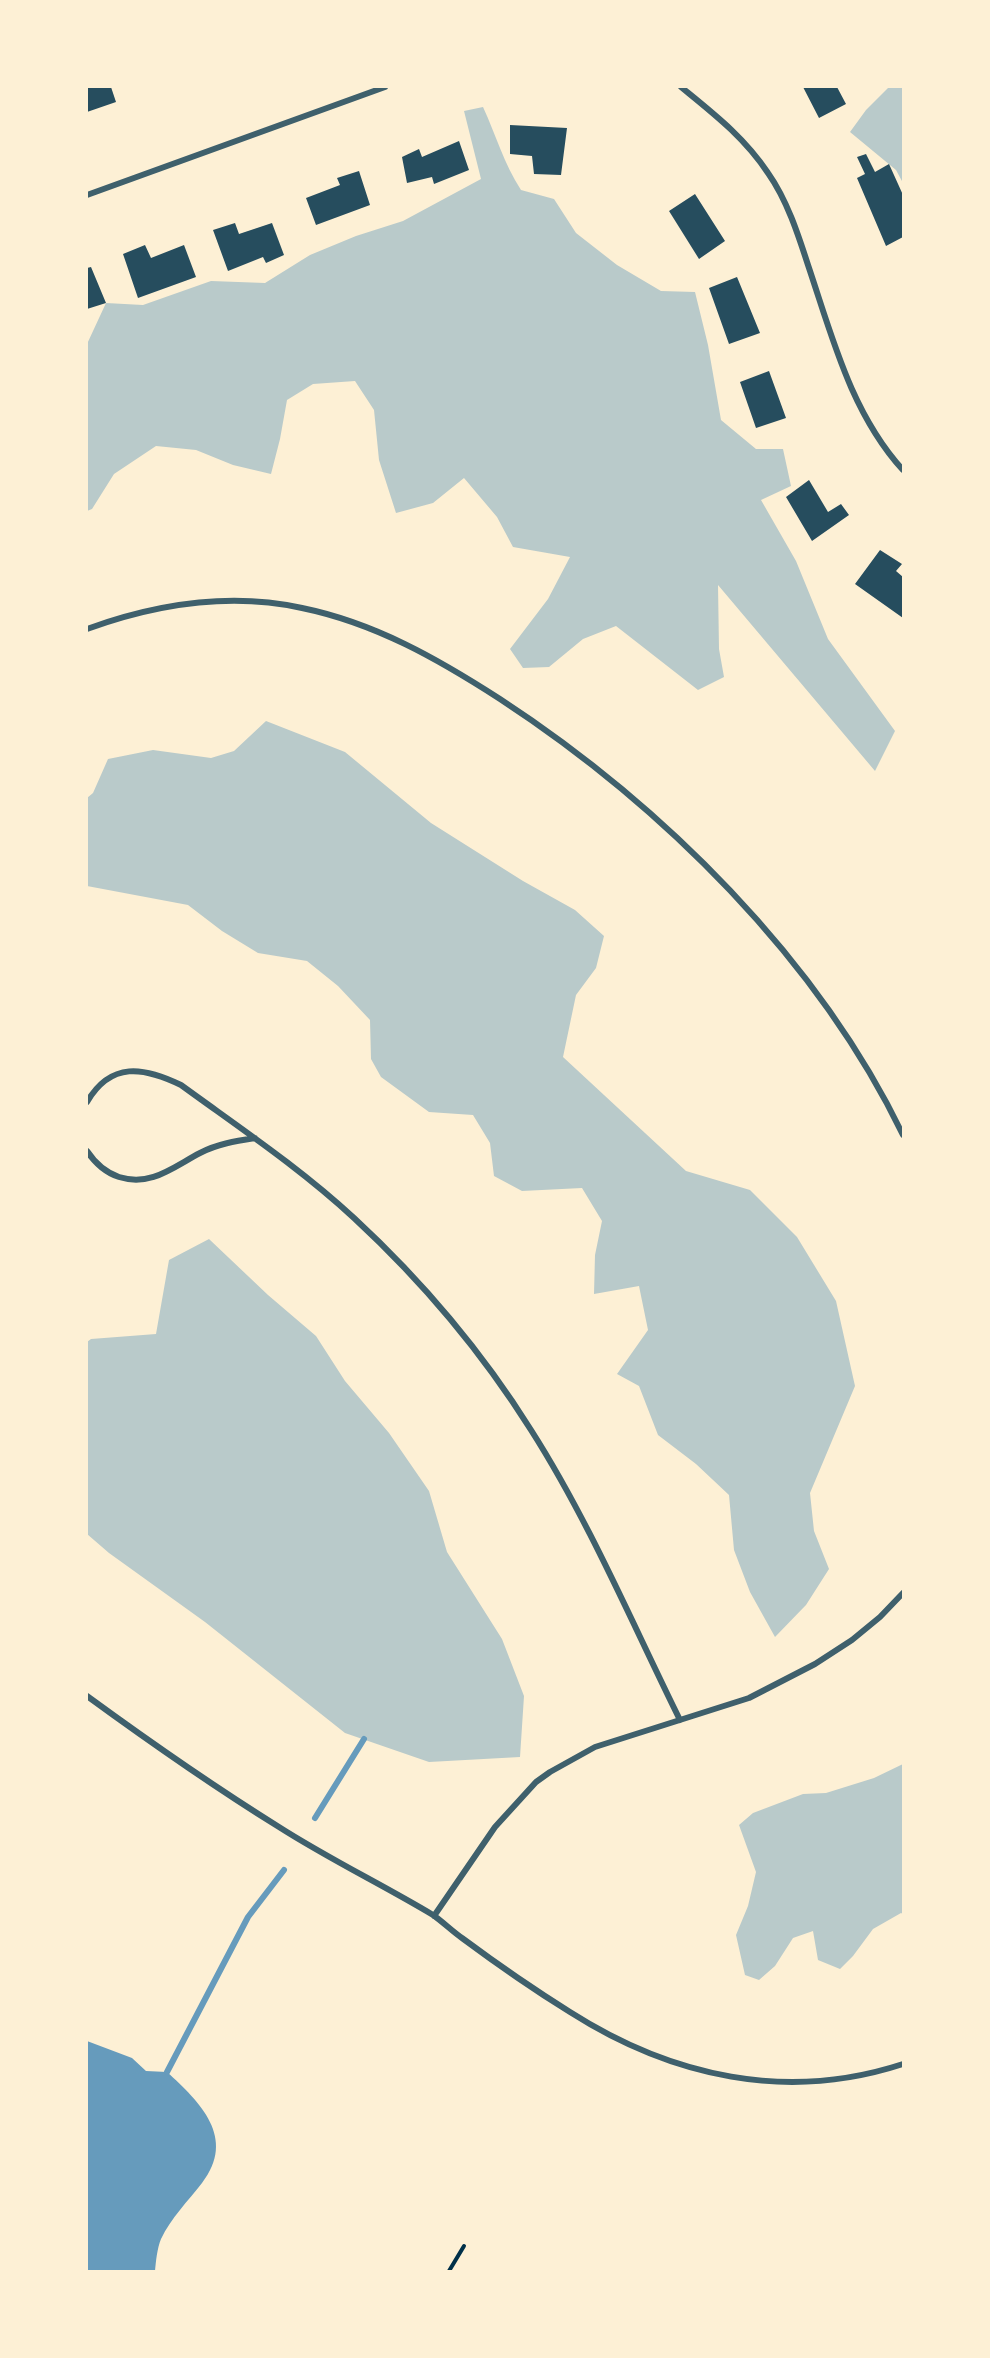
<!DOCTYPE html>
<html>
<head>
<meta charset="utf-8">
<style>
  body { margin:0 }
  #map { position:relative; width:990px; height:2358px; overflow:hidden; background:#fdf0d5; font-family:"Public Sans",sans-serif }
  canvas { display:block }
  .frame { position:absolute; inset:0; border:88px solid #fdf0d5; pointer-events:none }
</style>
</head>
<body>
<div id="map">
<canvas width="990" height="2358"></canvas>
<div class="frame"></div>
</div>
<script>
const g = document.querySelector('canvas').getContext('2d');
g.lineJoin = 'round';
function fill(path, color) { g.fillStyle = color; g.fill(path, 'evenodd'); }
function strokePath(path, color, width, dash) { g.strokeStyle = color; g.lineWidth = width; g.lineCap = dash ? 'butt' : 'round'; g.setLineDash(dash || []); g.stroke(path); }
const green = new Path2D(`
  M889 87H903V183L896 170 850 132 866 110Z
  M483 107C496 135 504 164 521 190L554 199 576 233 617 265 661 291 695 292 708 345 721 420 756 449H783L791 486 761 500 796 561 828 639 895 731 875 771 718 585 719 649 724 677 698 690 616 626 583 639 549 667 523 668 510 649 548 599 570 557 513 547 497 517 464 478 433 503 396 513 379 460 374 410 355 381 313 384 287 400 280 439 271 474 233 465 196 450 156 446 114 474 92 509 87 511V344L106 303 143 305 211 281 265 283 310 255 356 236 403 221 481 179 464 111Z
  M266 721 345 752 431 823 523 881 575 910 604 936 596 968 576 995 563 1057 686 1171 750 1190 797 1237 836 1301 855 1386 810 1493 814 1531 829 1569 806 1605 775 1637 750 1592 734 1550 729 1495 696 1464 658 1435 639 1386 617 1374 648 1330 639 1286 594 1294 595 1255 602 1221 582 1188 522 1191 494 1176 490 1143 473 1115 429 1112 381 1077 371 1059 370 1020 338 986 307 961 258 953 222 931 188 905 87 886V798L93 793 108 759 153 750 211 758 234 751Z
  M209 1239 268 1295 316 1336 345 1381 389 1433 429 1491 447 1552 502 1639 524 1696 520 1757 429 1762 345 1733 205 1622 109 1553 87 1534V1342L91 1339 156 1334 169 1260Z
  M903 1764V1914L901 1913 873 1929 853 1956 840 1969 818 1960 813 1931 793 1938 775 1966 759 1980 745 1975 736 1935 748 1906 756 1872 739 1825 753 1813 803 1794 826 1793 874 1778Z`);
const water = new Path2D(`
  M87 2041 132 2058 146 2071 167 2072C200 2102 237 2138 202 2183 188 2201 171 2218 161 2239 157 2249 156 2261 155 2271H87Z`);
const stream = new Path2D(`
  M315 1818 364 1739
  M167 2072 248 1917 284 1870`);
const building = new Path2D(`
  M87 87H111L116 102 87 112Z
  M803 87H837L846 104 819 118Z
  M510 125 567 128 561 175 534 174 532 156 510 154Z
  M459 141 469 170 434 184 432 177 407 183 402 157 419 149 422 157Z
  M866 154 875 172 889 164 903 195V237L886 246 857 178 865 174 857 157Z
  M359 171 370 205 316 225 306 198 340 185 337 178Z
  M695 194 725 241 699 259 669 211Z
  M235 223 239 234 272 223 284 255 266 263 263 257 228 271 213 230Z
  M145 245 151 258 184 245 196 277 138 298 123 254Z
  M91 267 106 303 87 309V268Z
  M737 277 760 333 729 344 709 288Z
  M769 371 786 418 756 428 740 382Z
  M809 480 828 512 841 504 849 515 812 541 786 497Z
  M880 550 902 564 896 571 903 577V618L855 584Z`);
const path = new Path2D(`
  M449 2271 464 2246`);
const minor = new Path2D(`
  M681 87C714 114 744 137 768 173 787 200 798 234 808 265 832 336 851 413 903 470
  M87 195 385 87
  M87 629C156 604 229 592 302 608 375 623 438 659 500 699 662 805 818 959 903 1135
  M87 1102C111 1061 144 1067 181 1085 240 1128 300 1168 354 1218 421 1280 482 1352 531 1430 589 1521 632 1623 680 1720
  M87 1151C95 1163 104 1172 119 1177 151 1187 173 1167 200 1153 217 1144 236 1141 255 1138
  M87 1696C150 1742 213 1786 279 1827 329 1859 383 1885 433 1915 443 1922 452 1931 462 1938 497 1964 533 1989 570 2012 672 2077 787 2102 903 2064
  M434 1916 495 1827 536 1782 550 1772 595 1747 749 1698 815 1664 852 1640 880 1617 903 1593`);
fill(green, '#b9caca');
fill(water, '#669bbc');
strokePath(stream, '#669bbc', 6);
fill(building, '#264d5e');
strokePath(path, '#003049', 4);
strokePath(minor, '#3f606c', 6);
</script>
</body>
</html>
